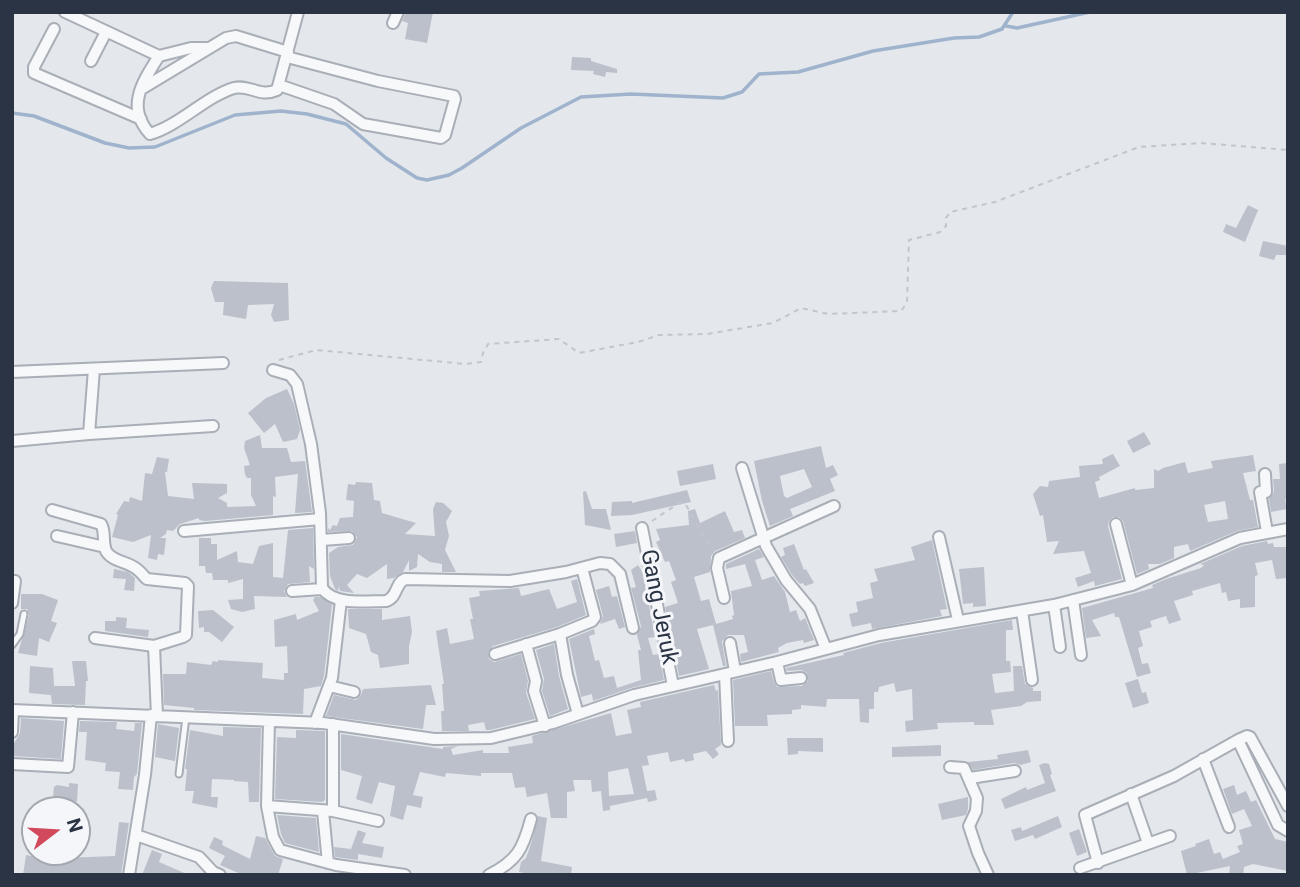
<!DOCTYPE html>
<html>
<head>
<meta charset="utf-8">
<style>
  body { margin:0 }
  #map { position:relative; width:1300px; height:887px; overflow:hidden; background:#e4e7ec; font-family:Roboto,sans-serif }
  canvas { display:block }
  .frame { position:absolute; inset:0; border:14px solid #2b3445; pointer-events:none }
  .north { position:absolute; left:21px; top:796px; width:70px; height:70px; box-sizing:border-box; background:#f4f6f9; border:2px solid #a4a8b1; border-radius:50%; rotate:73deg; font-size:19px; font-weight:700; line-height:28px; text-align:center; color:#2b3445 }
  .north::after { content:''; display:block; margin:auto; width:24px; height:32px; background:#d1495b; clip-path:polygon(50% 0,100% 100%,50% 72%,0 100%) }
</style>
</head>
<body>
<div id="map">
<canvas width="1300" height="887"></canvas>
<div class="frame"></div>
<div class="north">N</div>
</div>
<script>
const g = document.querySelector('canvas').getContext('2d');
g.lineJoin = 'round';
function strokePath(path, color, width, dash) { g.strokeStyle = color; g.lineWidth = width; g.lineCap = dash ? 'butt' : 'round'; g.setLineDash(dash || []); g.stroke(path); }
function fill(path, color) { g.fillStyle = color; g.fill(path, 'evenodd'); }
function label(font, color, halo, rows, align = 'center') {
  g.font = font + ' Roboto,sans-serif'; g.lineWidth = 6; g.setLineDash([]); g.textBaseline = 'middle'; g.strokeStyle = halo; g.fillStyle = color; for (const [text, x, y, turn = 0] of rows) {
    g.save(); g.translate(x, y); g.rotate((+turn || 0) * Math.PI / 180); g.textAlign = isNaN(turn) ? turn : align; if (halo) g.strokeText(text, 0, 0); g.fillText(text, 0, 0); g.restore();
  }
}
const stream = new Path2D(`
  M1006 26 1017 28 1090 12
  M12 113 34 116 105 143 129 148 155 147 235 115 281 111 307 114 346 124 386 158 417 178 427 180 449 175 462 168 521 128 581 97 631 94 723 98 742 92 759 74 798 72 873 51 954 38 979 37 1002 29 1013 12`);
const building = new Path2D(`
  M406 12H433L427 43 405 39 408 23 402 21Z
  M572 57 591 58V61L617 69V73L606 72 605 77 593 74 594 71 571 70Z
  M1248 205 1258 210 1245 242 1223 232 1226 224 1236 228Z
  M1263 241 1288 246V255H1276L1274 260 1259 256Z
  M214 281 288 283 289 320 274 322 271 315 274 304 248 305 246 319 223 315 224 302H215L211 288Z
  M287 389 294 404 300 430 297 439 283 442 275 424 264 433 248 413 266 398Z
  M1144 432 1151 444 1133 453 1127 441Z
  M260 435 262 448H287L291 462 305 461 312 512 295 513 298 474 275 477 276 497 273 496V515L205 521 199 520V518L180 524 173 531 167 530 166 534 160 538H166L164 555 158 554 157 560 148 558 151 535 133 542 112 537 118 515 116 514 124 501 129 502 130 497 142 501 145 473 152 474 157 457 169 459 167 472H165L168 496 194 499 192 483 227 484V493L218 498 227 503V507L256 506 251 495V478H247L245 474 244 466 250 465 244 448 245 441Z
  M821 446 826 468 833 465 838 475 830 479 835 491 790 509 793 516 770 526 762 501 754 461ZM804 469 812 487 787 498 784 496 780 476Z
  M1113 454 1120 466 1099 477 1100 480 1095 482 1099 498 1135 488V490L1154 488V469L1158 471 1163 468 1185 462 1188 473 1213 468 1211 461 1253 455 1256 471 1243 473 1250 500H1253L1258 527 1237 531 1190 551 1188 544 1174 547V558L1160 564H1148L1149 569 1137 574 1123 521 1119 517H1113L1109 521 1108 526 1122 579 1095 586 1094 581 1078 587 1075 578 1091 573 1084 551 1053 554 1059 541 1047 542 1043 515 1040 516 1033 494 1040 486 1048 487 1049 481 1080 477 1079 466 1103 464 1102 459ZM1225 501 1228 519 1208 522 1204 505Z
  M1288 463V499H1285L1287 509 1271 512 1269 499 1274 492 1273 479H1280L1279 464Z
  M713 464 716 479 680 486 677 471Z
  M356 482 372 483 374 500 380 501 382 513 416 523 405 534 435 536 433 509 436 502 443 503 452 511 446 522 449 536 445 550 456 572H442V564L430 562 418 554 417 567 409 571V560L403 572 394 578 387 579V564L367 578 357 574 347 585 354 593 340 591 339 586 338 591 335 589 330 576 329 553 338 547 353 545 357 537 352 531 328 532V528L330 530 333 525 337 526 340 518 353 517 354 501 346 500 348 484 355 485Z
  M687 490 691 502 632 515 611 516 612 502 632 501V503Z
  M586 491 592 509H606L611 530 585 525 583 492Z
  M695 509 700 523 725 511 734 532 742 530 745 538 715 551 711 556 710 572 694 577 701 601 709 599 716 624 733 619 732 616 734 615 731 591 752 586 745 564 726 569V564L759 549 764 557 755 560 762 580 774 576 785 592 790 612 796 610 800 621 805 618 814 640 804 643 803 640 787 643 778 648 779 652 741 662 740 654 748 652 744 635H728L722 641 726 666H723L713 625 697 629 709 669 679 676 665 607 678 603 671 582 676 580 669 561 665 562 656 542 660 540 656 529 689 525 688 511Z
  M313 528 314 569 309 566 310 582 288 584 284 591 287 597 254 596 255 609 242 612 231 609 228 600 243 599V579L228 583V580H213L212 573H206L205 566H199V538H211V544H217V560L237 551 238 562 253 564 259 546 273 543V577L283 578 288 530Z
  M635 531 637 543 616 547 614 534Z
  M932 540 947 609 940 610 942 616 872 629 871 623 852 627 849 614 858 612 856 602 873 598 870 583 878 581 874 569 915 560 911 547Z
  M1267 541 1268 544 1273 543 1274 547H1288V578L1276 579 1272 560 1255 563 1258 575 1255 576V607L1240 608V599L1228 601 1226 592 1222 593 1220 583 1192 591 1193 595 1174 601 1181 620 1169 624 1166 616 1150 621 1152 627 1139 631 1143 646 1138 648 1142 664 1148 663 1151 673 1137 677 1119 617H1115L1114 613 1092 620 1101 636 1086 638 1082 608 1153 588 1152 585 1166 579 1201 568 1204 565 1200 564 1242 546Z
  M794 544 804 570 806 569 814 583 805 586 803 583 800 584 792 575 781 557 785 555 783 548Z
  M638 565 643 573 655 637 648 638 653 655 659 654 664 680 631 688 593 701 592 694 581 697 569 639 594 629 595 634 589 636 595 661 599 660 604 678 614 676 617 688 641 680 638 650H641L637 635 641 626 631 588 636 587 631 570Z
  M984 567 986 606 973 607V603L963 604 959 569Z
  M114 569 128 572 135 578 134 591 124 590 126 579 113 578Z
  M577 579 586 615 557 627 493 646 488 652 489 659 494 662 521 654 528 681 526 693 535 719 490 730H486L484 722 468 725 469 731H442L441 711H444L442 684H444L436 631 447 628 450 644 474 639 470 619H473L469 598 480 596 479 591 519 588 521 596 549 589 557 609 577 602 571 581Z
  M609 586 612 597 617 596 625 627 619 629 615 619 600 624 603 616 596 590Z
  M21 594H42L58 600 51 621 57 623 49 642 39 638 37 656 18 653 29 615 27 609H21Z
  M315 597H320L332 605 324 676 321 686 304 689 303 714 194 710V708L164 705 163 674H186L187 662 211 665 213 661 218 662V660L263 663 262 678 284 680V673H288L287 646 275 647 274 620 296 614 297 620 319 611 313 600Z
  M348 609H382V620L410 616 412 632 409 646V664L380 668 378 655 371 652 366 634 349 628Z
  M213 610 234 627 222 642 209 632H204V627L199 628 198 611Z
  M116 617 127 618 126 628 149 630 148 637 105 631V621H116Z
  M1012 620 1013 630H1006V661H1010L1011 672 992 674 995 693 1014 691 1013 666H1022L1025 684 1033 688V691H1041V701L1027 702 1021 706 991 710 994 725H974V722L937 723 938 729 906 732 905 721 913 720 912 689 896 692 894 683 879 687 878 692H874V709H869V723L860 722 859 699H827L826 707 801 705V709L792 710V714L767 715 768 726H735L733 680 771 671 774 682 777 687 802 686 808 681 807 673 801 670 787 671 786 668 844 655 843 653 881 643Z
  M554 644 559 676 568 709 550 716 542 691 544 679 536 650Z
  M72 661H86L88 681H86L85 705 52 704 51 695 29 693 30 666 53 668 54 686H75Z
  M1138 679 1142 693 1146 692 1149 703 1133 708 1125 683Z
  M431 685 436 705H426L423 729 326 716 334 695 356 700 361 695 363 689Z
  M714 685 716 691 718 690 721 745 715 749 719 754 713 759 706 751 693 754 694 760 685 762 684 759 670 762 668 752 647 756 649 765 642 766 647 791 655 790 657 800 648 802 647 798 610 806V810L603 811 601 791 592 792 591 780H573L575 791 567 792V818H551L547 793 527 797 525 787 515 788 512 773H481V776L446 773 445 777 420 772 413 795 423 797 421 808 407 805 403 820 390 816 395 786 379 782 372 804 356 799 362 776 341 770V734L443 749V747L458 746 451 749 453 755 483 750V753H509L508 747 533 743 532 736 611 713 616 736 632 733 627 710 641 707 640 702ZM628 768 634 794 609 796 608 772Z
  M21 718 64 721 61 759 13 756V745L20 733Z
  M80 721 117 722 116 729 134 731 135 723H142L137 774 134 777 133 790 118 789 120 772 105 771 106 763 85 760 87 732H79Z
  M158 724 179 728 175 761 155 757Z
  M223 727 261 728 259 802H249L248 782 234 781V780L212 779 211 797H218L217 808 192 803 194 791H185L187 769H185L190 730 223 736Z
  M296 730 325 731V800L322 802 275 799 277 737 296 738Z
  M787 738H823V752L798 751V754L788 755Z
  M941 745V756L892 757V747Z
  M1028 750 1031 762 1021 765 1014 763 973 770 968 762 998 759 997 755Z
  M1045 763 1049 764 1052 774 1050 775 1056 791 1005 809 1001 799 1026 787 1027 790 1045 783 1039 765Z
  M69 783 78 784 77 802 53 798 54 787 57 785 69 787Z
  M1234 785 1237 795 1246 791 1251 802 1256 800 1275 839 1288 842V871L1253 864 1244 867 1243 875H1229L1230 866 1187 875 1181 851 1196 846 1195 844 1209 839 1214 854 1220 852 1223 859 1240 852 1237 846 1243 844 1239 830 1252 826 1244 809 1232 814 1223 789Z
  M968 797V809L966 815 942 820 938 804Z
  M277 815 316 818 319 852 285 843 281 834Z
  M538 816 547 818 541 861 572 867 571 875H536L519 872 521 862 526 858 532 841Z
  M1058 816 1062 827 1035 839 1033 835 1015 841 1011 830 1021 827 1022 831Z
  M119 822 129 823 121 875H23L26 855 61 862 62 858 115 856Z
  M1079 829 1087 852 1077 856 1069 833Z
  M358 830 366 833 362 843 384 847 382 858 358 854V860L335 857 334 847 351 849Z
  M256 836 265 838 275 856 283 859 278 875H243L220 865 225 856 209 848 214 837 223 841 222 845 250 859Z
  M152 850 162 854 159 862 189 875H142Z`);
const path = new Path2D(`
  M279 360 316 350 466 364 481 362 483 353 488 344 559 339 579 353 638 342 659 335 707 334 773 323 801 308 828 314 901 311 907 303 909 240 940 232 946 226V218L950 212 995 202 1139 147 1201 143 1288 150
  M652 521 679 503 686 505 712 550`);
const lane = new Path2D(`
  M12 645 20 634 24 614
  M179 774 186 717`);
const street = new Path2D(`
  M65 12 159 56
  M393 23 398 12
  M54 29 34 67V73L141 119
  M208 48H191L159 56C143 81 125 107 150 134 180 125 205 97 234 88 250 84 259 98 277 90L298 12
  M91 61 106 32
  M279 85 334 104 363 124 441 138 445 135 455 99 454 96 378 81 287 57
  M143 88 226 38 236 36 288 52
  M94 369 89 434 213 426
  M273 370 290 375 297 384 311 444 320 513 322 588C334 606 366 601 386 601 398 597 395 583 405 579L510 581 566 572 600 563 610 564 620 574 633 628
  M12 372 223 363
  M12 441 89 434
  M742 468 766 546 786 580 810 609 826 649
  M1265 474 1266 492H1260L1267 532
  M52 510 101 524C106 532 102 542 106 551 113 563 130 561 139 571 142 573 144 577 147 579L185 583 188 586 186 635 183 637 154 646 95 638
  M1116 524 1132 585
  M642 528 673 686
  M184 531 320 519
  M57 536 105 547
  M939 537 958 620
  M322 540 349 538
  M292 591 322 589
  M724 598 717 568 719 558 834 506
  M1073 600 1081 655
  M12 603 15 581
  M1054 605 1060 647
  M1022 611 1032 680
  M730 643 735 671
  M526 644 536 681 534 691 545 726
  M154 646 157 716
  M495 654 560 634
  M777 662 781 680 801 678
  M725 674 728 741
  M329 686 354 692
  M12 710 323 723 434 739 491 738 553 723 634 695 777 662 879 635 1054 605 1132 585 1240 538 1288 529
  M578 714 567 675 560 634 592 621 595 617 582 568
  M269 721 267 806 333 811 378 821
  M315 723 332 678 341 600
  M333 724V811
  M12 732 13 710
  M1238 740 1247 736 1250 737 1288 806
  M1203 759 1229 827
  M12 764 68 767 73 712
  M950 767 964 768 977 798 976 811 969 826 978 853 988 875
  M970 778 1015 771
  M1131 794 1148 843
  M267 806 273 837 280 850 336 865 405 875
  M323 811 328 863
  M136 835 199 857 213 872 220 875
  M1098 863 1085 815 1174 776 1238 740 1278 825 1288 831
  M1080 868 1170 836
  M129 875 145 775 151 715
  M489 875C517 861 523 849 531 819`);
const streetNames = [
  ["Gang Jeruk",658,607,79]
];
strokePath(stream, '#9fb4cc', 3.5);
fill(building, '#bbc0ca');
strokePath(lane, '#a9aeb7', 9);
strokePath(street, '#a9aeb7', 14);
strokePath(path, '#c2c5cb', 2, [5, 5]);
strokePath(lane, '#f7f8fa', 5);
strokePath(street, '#f7f8fa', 10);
label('23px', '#2b3445', '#f4f6f9', streetNames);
</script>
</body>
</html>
